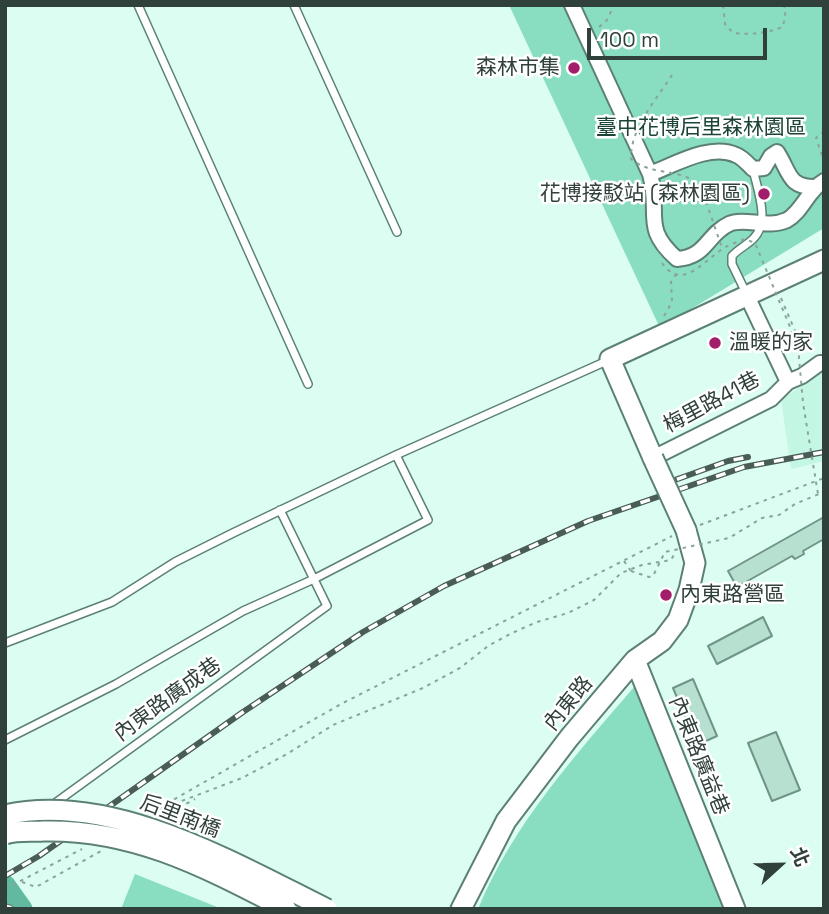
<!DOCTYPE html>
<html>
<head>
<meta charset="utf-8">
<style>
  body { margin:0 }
  #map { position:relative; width:829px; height:914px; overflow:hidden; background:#dcfdf1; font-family:"Space Grotesk","Noto Sans TC",sans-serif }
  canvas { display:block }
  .frame { position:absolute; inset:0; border:7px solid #30403b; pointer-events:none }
  .north { position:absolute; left:745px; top:830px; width:70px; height:70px; -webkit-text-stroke:5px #fff; paint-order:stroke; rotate:68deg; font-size:19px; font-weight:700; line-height:28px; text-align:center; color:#30403b }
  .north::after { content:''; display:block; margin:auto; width:24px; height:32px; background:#30403b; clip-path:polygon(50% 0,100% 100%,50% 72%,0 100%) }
  .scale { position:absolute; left:587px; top:28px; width:180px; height:32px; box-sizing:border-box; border:4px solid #30403b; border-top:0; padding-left:9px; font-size:21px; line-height:24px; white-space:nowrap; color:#30403b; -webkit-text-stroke:5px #fff; paint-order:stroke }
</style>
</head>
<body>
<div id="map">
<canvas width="829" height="914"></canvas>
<div class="frame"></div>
<div class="north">北</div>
<div class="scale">100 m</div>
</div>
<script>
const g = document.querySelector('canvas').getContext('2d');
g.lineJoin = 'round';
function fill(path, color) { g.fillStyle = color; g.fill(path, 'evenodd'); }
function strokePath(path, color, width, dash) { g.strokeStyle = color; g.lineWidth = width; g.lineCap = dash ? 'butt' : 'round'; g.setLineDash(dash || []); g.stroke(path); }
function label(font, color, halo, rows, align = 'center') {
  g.font = font + ' "Space Grotesk","Noto Sans TC",sans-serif'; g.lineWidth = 5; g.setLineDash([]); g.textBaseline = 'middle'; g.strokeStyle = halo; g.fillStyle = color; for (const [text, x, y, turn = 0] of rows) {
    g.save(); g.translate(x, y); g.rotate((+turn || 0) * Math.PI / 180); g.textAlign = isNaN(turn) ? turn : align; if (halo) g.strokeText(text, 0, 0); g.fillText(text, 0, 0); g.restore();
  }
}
const built = new Path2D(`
  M824 373V461L791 469 781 399 796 390 808 374Z`);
const green = new Path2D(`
  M509 5H824V228L660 328Z
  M634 687 727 909H478C513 824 575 756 634 687Z
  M135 874 222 909H121Z`);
const river = new Path2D(`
  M5 885 22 909`);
const building = new Path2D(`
  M824 517V539L803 551 804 554 795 559 792 556 737 587 728 571Z
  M763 617 772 636 717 664 708 646Z
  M693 679 717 736 697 745 673 688Z
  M776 732 800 790 772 801 748 743Z`);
const path = new Path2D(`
  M723 5 725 24 733 33C752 35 766 33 783 27L786 9 783 5
  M599 27 607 20 614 5
  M824 131 816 138 824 161
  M648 138 672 124
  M781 298 801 345 798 346
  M664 316 672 302 671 282 677 273
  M700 525 824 478
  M624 561 631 571
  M158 810 242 778 287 754 333 725 423 688 460 668 488 646 512 633 537 622 568 613 594 600 621 573 642 565 671 560 676 551
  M152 812 341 704 672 536
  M164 816 195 799
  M22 882 36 887 101 851
  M5 889 82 849`);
const lane = new Path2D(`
  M138 5 308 384
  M294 5 397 232
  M747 295 732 264V256C738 249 747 245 753 239 771 222 757 189 753 169
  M5 643 112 602 175 562 233 533 396 455 609 360
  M5 740 116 684 243 611 314 579 428 520 396 455
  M51 806 327 606 280 510
  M5 908 9 909`);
const street = new Path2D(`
  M572 5 650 174C661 215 641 227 677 259 707 257 706 235 729 224 745 217 767 229 787 220 802 212 808 190 824 181
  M650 174C674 165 710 143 736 155 742 157 748 164 753 169L764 168 771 156 777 152C790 172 788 187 814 187
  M747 296 788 382
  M653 458 771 399 788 382 802 376 820 363H824`);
const secondary = new Path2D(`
  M653 458 610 359 824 260
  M635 660 735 909
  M461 909 506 821 569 738 635 660 662 641 678 620 689 590 695 563 686 530`);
const rail = new Path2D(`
  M658 486 728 461 748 457
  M5 876 39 856 243 712 363 632 444 586 588 521 744 467 824 452`);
const pathBridge = new Path2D(`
  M672 75C656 100 630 129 631 159 653 178 688 166 702 190L722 248
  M662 263C682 292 703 261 724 248 730 244 738 242 745 239L755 243 798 346 803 403 818 494
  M631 571 649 577 653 576 665 552 729 538 762 518 779 515 795 504 824 492`);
const secondaryBridge = new Path2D(`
  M653 458 686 530
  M5 815C112 791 234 863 327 909
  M5 834C17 830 31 832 43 831 135 829 206 868 286 909`);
const markers = [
  [574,68,7,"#a21d6a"],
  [764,194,7,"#a21d6a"],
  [715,343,7,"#a21d6a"],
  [666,595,7,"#a21d6a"]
];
const poiNames = [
  ["森林市集",560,68],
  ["花博接駁站 (森林園區)",750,194],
  ["溫暖的家",729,343,"left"],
  ["內東路營區",680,595,"left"]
];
const parkNames = [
  ["臺中花博后里森林園區",701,128]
];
const streetNames = [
  ["梅里路41巷",712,403,-28],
  ["內東路廣成巷",168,700,-36],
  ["內東路",569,704,-51],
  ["內東路廣益巷",698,756,68],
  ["后里南橋",180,817,21]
];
fill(built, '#c4f6e4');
fill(green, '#89dec2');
strokePath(river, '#61ba9f', 21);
fill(building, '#b7e0d1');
strokePath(building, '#6f9587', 2);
strokePath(lane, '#5c8174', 10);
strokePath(street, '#5c8174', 18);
strokePath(secondary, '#5c8174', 23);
strokePath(path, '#8aa39b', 2, [3.5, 5]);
strokePath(lane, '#fff', 7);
strokePath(street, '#fff', 14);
strokePath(secondary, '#fff', 19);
strokePath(rail, '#495c56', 6);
strokePath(rail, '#fff', 3.5, [10]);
strokePath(secondaryBridge, '#5c8174', 23, []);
strokePath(pathBridge, '#8aa39b', 2, [3.5, 5]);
strokePath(secondaryBridge, '#fff', 19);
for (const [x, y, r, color] of markers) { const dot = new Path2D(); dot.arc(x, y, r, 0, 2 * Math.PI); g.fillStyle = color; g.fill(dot); strokePath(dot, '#fff', 2.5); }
label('21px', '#30403b', '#fff', poiNames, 'right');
label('21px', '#1b4437', '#fff', parkNames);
label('21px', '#30403b', '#fff', streetNames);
</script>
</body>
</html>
